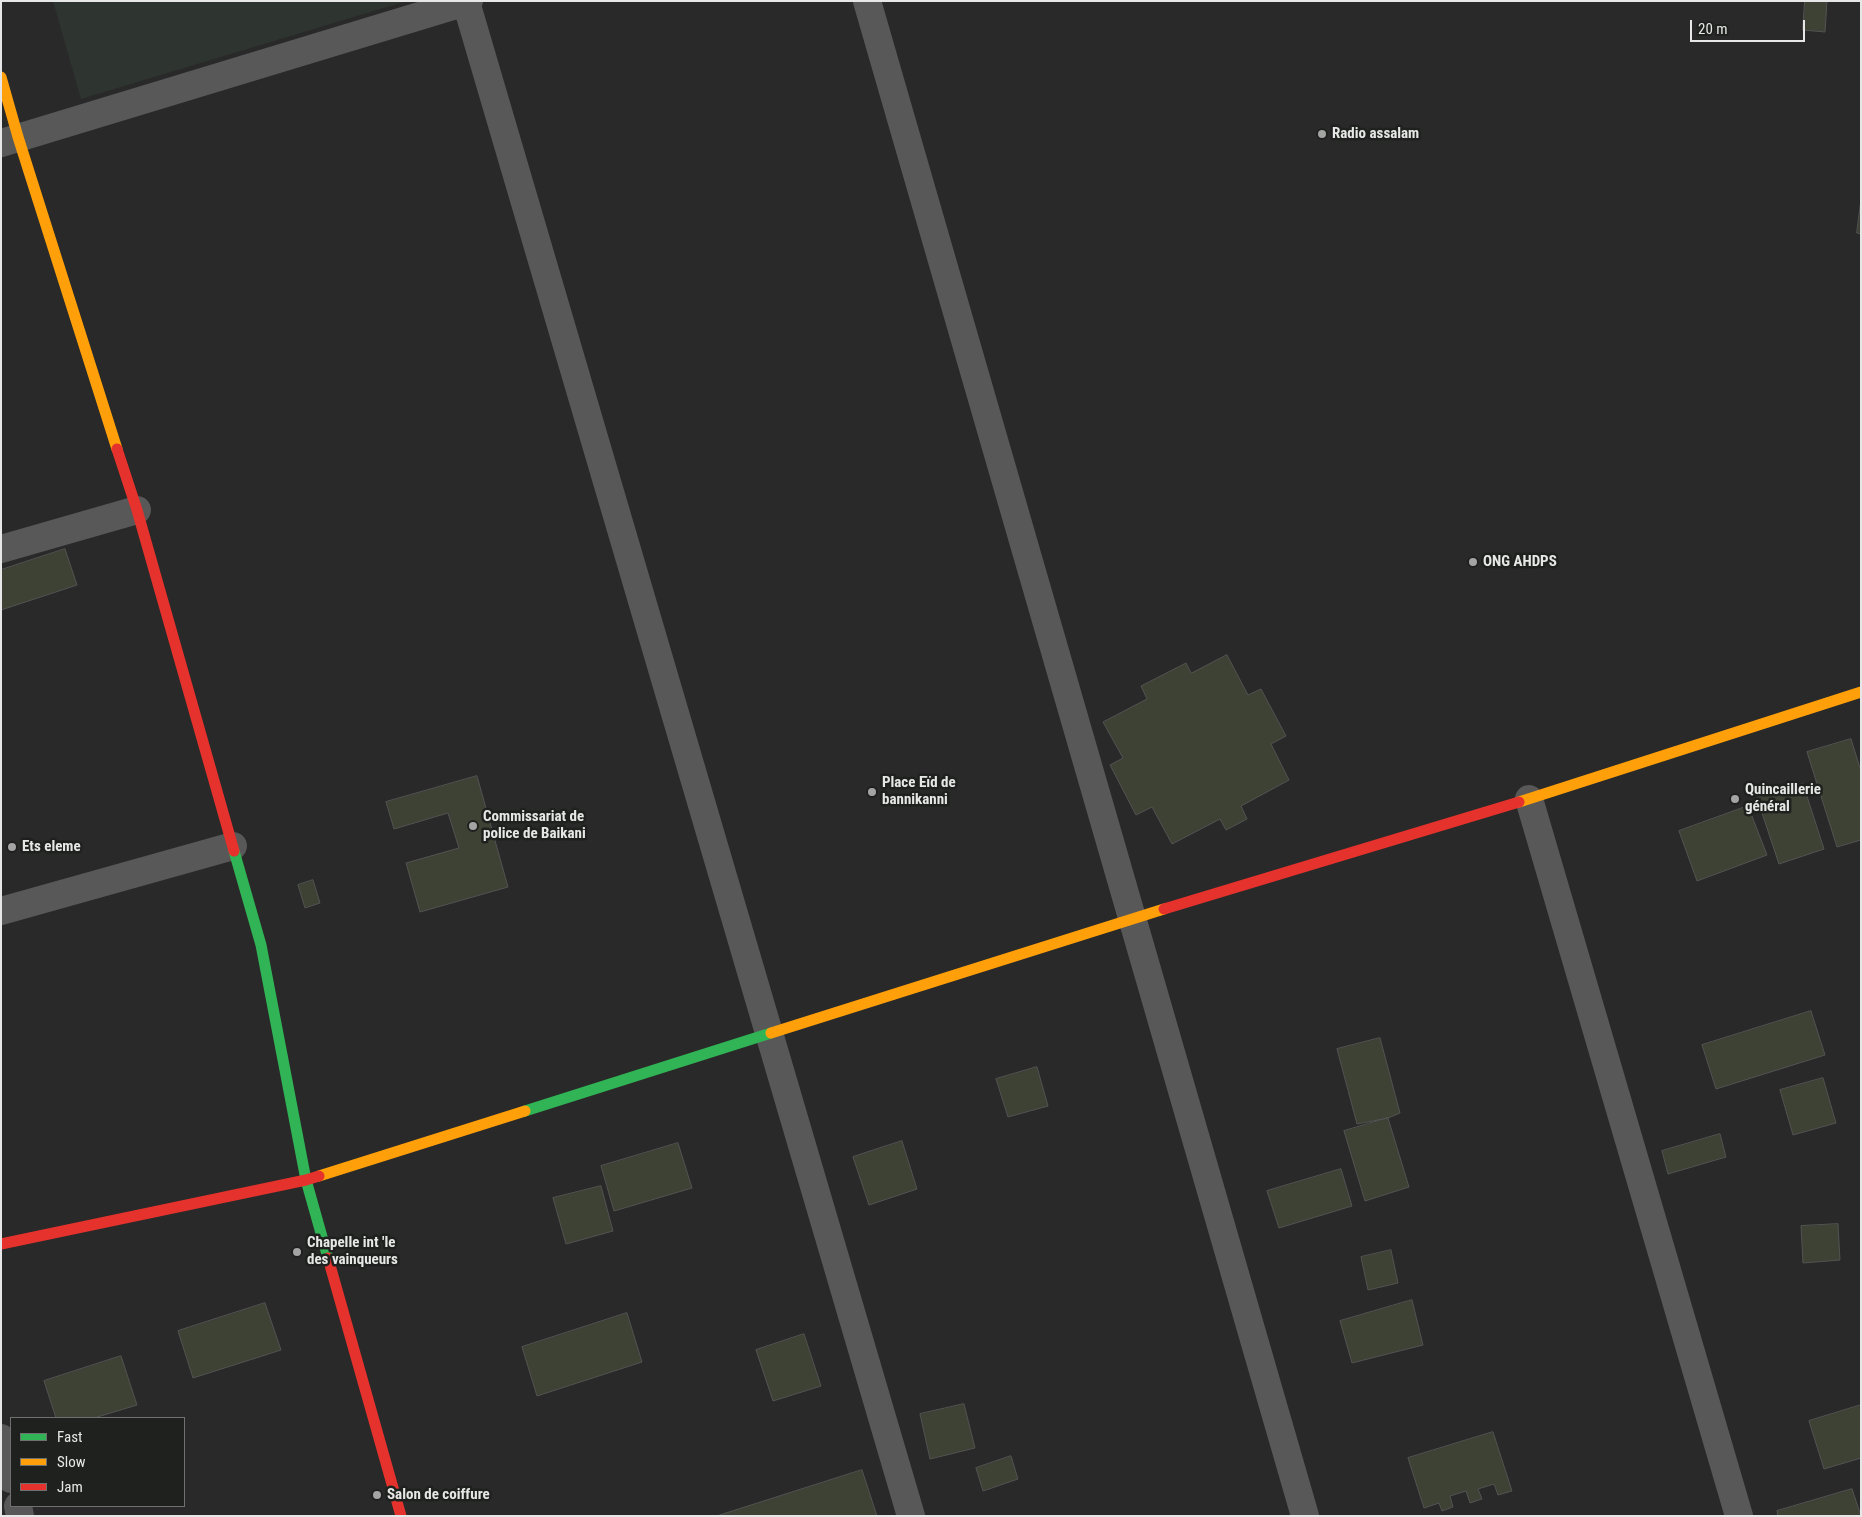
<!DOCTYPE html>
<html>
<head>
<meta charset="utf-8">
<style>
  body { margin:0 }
  #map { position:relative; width:1862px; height:1517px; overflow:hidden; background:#292929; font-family:"Roboto Condensed",sans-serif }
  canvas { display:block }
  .frame { position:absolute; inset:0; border:2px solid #e6e7e6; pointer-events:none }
  .legend { position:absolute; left:10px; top:1417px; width:175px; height:90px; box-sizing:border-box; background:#1f211f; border:1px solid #6f706f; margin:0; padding:6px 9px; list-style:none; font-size:15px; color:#e6e7e6 }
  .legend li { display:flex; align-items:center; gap:10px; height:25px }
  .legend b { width:25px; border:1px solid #6f706f }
  .scale { position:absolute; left:1690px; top:20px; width:115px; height:22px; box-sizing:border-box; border:2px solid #e6e7e6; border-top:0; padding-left:6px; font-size:15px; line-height:18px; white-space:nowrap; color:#e6e7e6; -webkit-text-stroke:4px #1f211f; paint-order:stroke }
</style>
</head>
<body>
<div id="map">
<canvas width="1862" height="1517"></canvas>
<div class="frame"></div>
<ul class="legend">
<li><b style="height:6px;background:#30b455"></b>Fast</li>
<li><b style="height:6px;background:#ff9f0a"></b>Slow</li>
<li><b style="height:6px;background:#e5322d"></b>Jam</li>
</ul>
<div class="scale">20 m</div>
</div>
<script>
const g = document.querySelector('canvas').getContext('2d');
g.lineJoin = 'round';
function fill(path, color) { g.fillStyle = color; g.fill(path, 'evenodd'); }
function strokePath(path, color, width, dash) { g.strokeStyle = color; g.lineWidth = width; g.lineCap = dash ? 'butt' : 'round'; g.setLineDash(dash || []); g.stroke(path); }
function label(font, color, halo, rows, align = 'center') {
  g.font = font + ' "Roboto Condensed",sans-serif'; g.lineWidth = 5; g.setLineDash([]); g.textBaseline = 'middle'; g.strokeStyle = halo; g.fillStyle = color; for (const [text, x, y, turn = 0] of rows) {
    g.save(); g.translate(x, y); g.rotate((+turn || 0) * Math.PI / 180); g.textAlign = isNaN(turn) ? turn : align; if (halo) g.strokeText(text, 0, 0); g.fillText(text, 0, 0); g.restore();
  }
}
const built = new Path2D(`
  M53 1H407L81 99Z`);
const building = new Path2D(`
  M1805 1H1827L1825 32 1803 30Z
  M1861 200V234L1857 233Z
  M65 549 77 585 1 610V570Z
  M1227 655 1248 695 1261 689 1286 736 1271 744 1289 780 1241 806 1247 819 1226 830 1220 819 1172 844 1152 807 1136 815 1110 765 1123 758 1103 722 1147 699 1141 686 1186 663 1191 673Z
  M1851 739 1861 771V840L1837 847 1807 752Z
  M477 776 508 887 420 912 406 863 459 848 448 813 394 829 386 802Z
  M1803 784 1824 849 1779 864 1757 798Z
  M1748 806 1767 855 1697 881 1679 831Z
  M313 880 320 903 305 908 298 885Z
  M1811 1011 1825 1055 1716 1089 1702 1045Z
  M1380 1038 1400 1113 1388 1118 1357 1124 1337 1049Z
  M1037 1067 1048 1106 1008 1117 996 1079Z
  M1823 1078 1836 1123 1793 1135 1780 1090Z
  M1388 1118 1409 1187 1365 1201 1344 1131Z
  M1720 1134 1726 1157 1668 1174 1662 1151Z
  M902 1141 917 1189 869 1205 853 1157Z
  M678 1143 692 1188 614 1211 601 1166Z
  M1341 1169 1352 1206 1279 1228 1267 1191Z
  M601 1186 613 1231 566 1244 553 1198Z
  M1838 1224 1840 1260 1803 1263 1801 1226Z
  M1391 1250 1398 1283 1368 1290 1361 1257Z
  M1412 1300 1423 1345 1352 1363 1340 1321Z
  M265 1303 281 1350 193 1378 178 1331Z
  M627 1313 642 1362 537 1396 522 1347Z
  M804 1334 821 1386 773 1401 756 1350Z
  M121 1356 137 1405 94 1418H56L44 1381Z
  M964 1404 975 1448 930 1459 920 1414Z
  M1861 1405V1458L1824 1469 1809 1421Z
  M1493 1432 1512 1491 1498 1495 1494 1484 1478 1489 1482 1499 1470 1503 1466 1491 1450 1496 1453 1507 1442 1511 1439 1503 1424 1508 1408 1458Z
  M1011 1456 1018 1479 983 1491 976 1468Z
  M862 1470 877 1516H717Z
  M1852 1489 1861 1516H1778L1777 1511Z`);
const street = new Path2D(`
  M867 1 1305 1516
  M466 2 911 1516
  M1 143 469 1
  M1 549 137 510
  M1529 799 1739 1516
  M1 911 233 846
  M1 1438 11 1479
  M18 1506 20 1516`);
const fast = new Path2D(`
  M234 851 261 945 306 1180 328 1258
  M525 1111 771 1033`);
const slow = new Path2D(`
  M1 77 18 137 117 449
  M1519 802 1861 692
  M771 1033 1164 909
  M319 1176 525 1111`);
const jam = new Path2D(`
  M117 449 137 510 234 851
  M1164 909 1519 802
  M1 1244 306 1180 319 1176
  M328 1258 401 1516`);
const markers = [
  [1322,134,5,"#a4a4a4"],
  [1473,562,5,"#a4a4a4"],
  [872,792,5,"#a4a4a4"],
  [1735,799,5,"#a4a4a4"],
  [473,826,5,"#a4a4a4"],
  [12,847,5,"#a4a4a4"],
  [297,1252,5,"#a4a4a4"],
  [377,1495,5,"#a4a4a4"]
];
const poiNames = [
  ["Radio assalam",1332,134],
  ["ONG AHDPS",1483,562],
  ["Place Eïd de",882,783],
  ["bannikanni",882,800],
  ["Quincaillerie",1745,790],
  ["général",1745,807],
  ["Commissariat de",483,817],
  ["police de Baikani",483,834],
  ["Ets eleme",22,847],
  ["Chapelle int 'le",307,1243],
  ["des vainqueurs",307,1260],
  ["Salon de coiffure",387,1495]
];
fill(built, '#2e342f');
fill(building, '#3d4234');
strokePath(building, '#535353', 1);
strokePath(street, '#585858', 28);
strokePath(fast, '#30b455', 11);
strokePath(slow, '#ff9f0a', 11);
strokePath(jam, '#e5322d', 11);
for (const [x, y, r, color] of markers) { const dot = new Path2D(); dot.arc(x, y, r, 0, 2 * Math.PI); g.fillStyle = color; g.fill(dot); strokePath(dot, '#1f211f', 2); }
label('bold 15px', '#e6e7e6', '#1f211f', poiNames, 'left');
</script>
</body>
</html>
